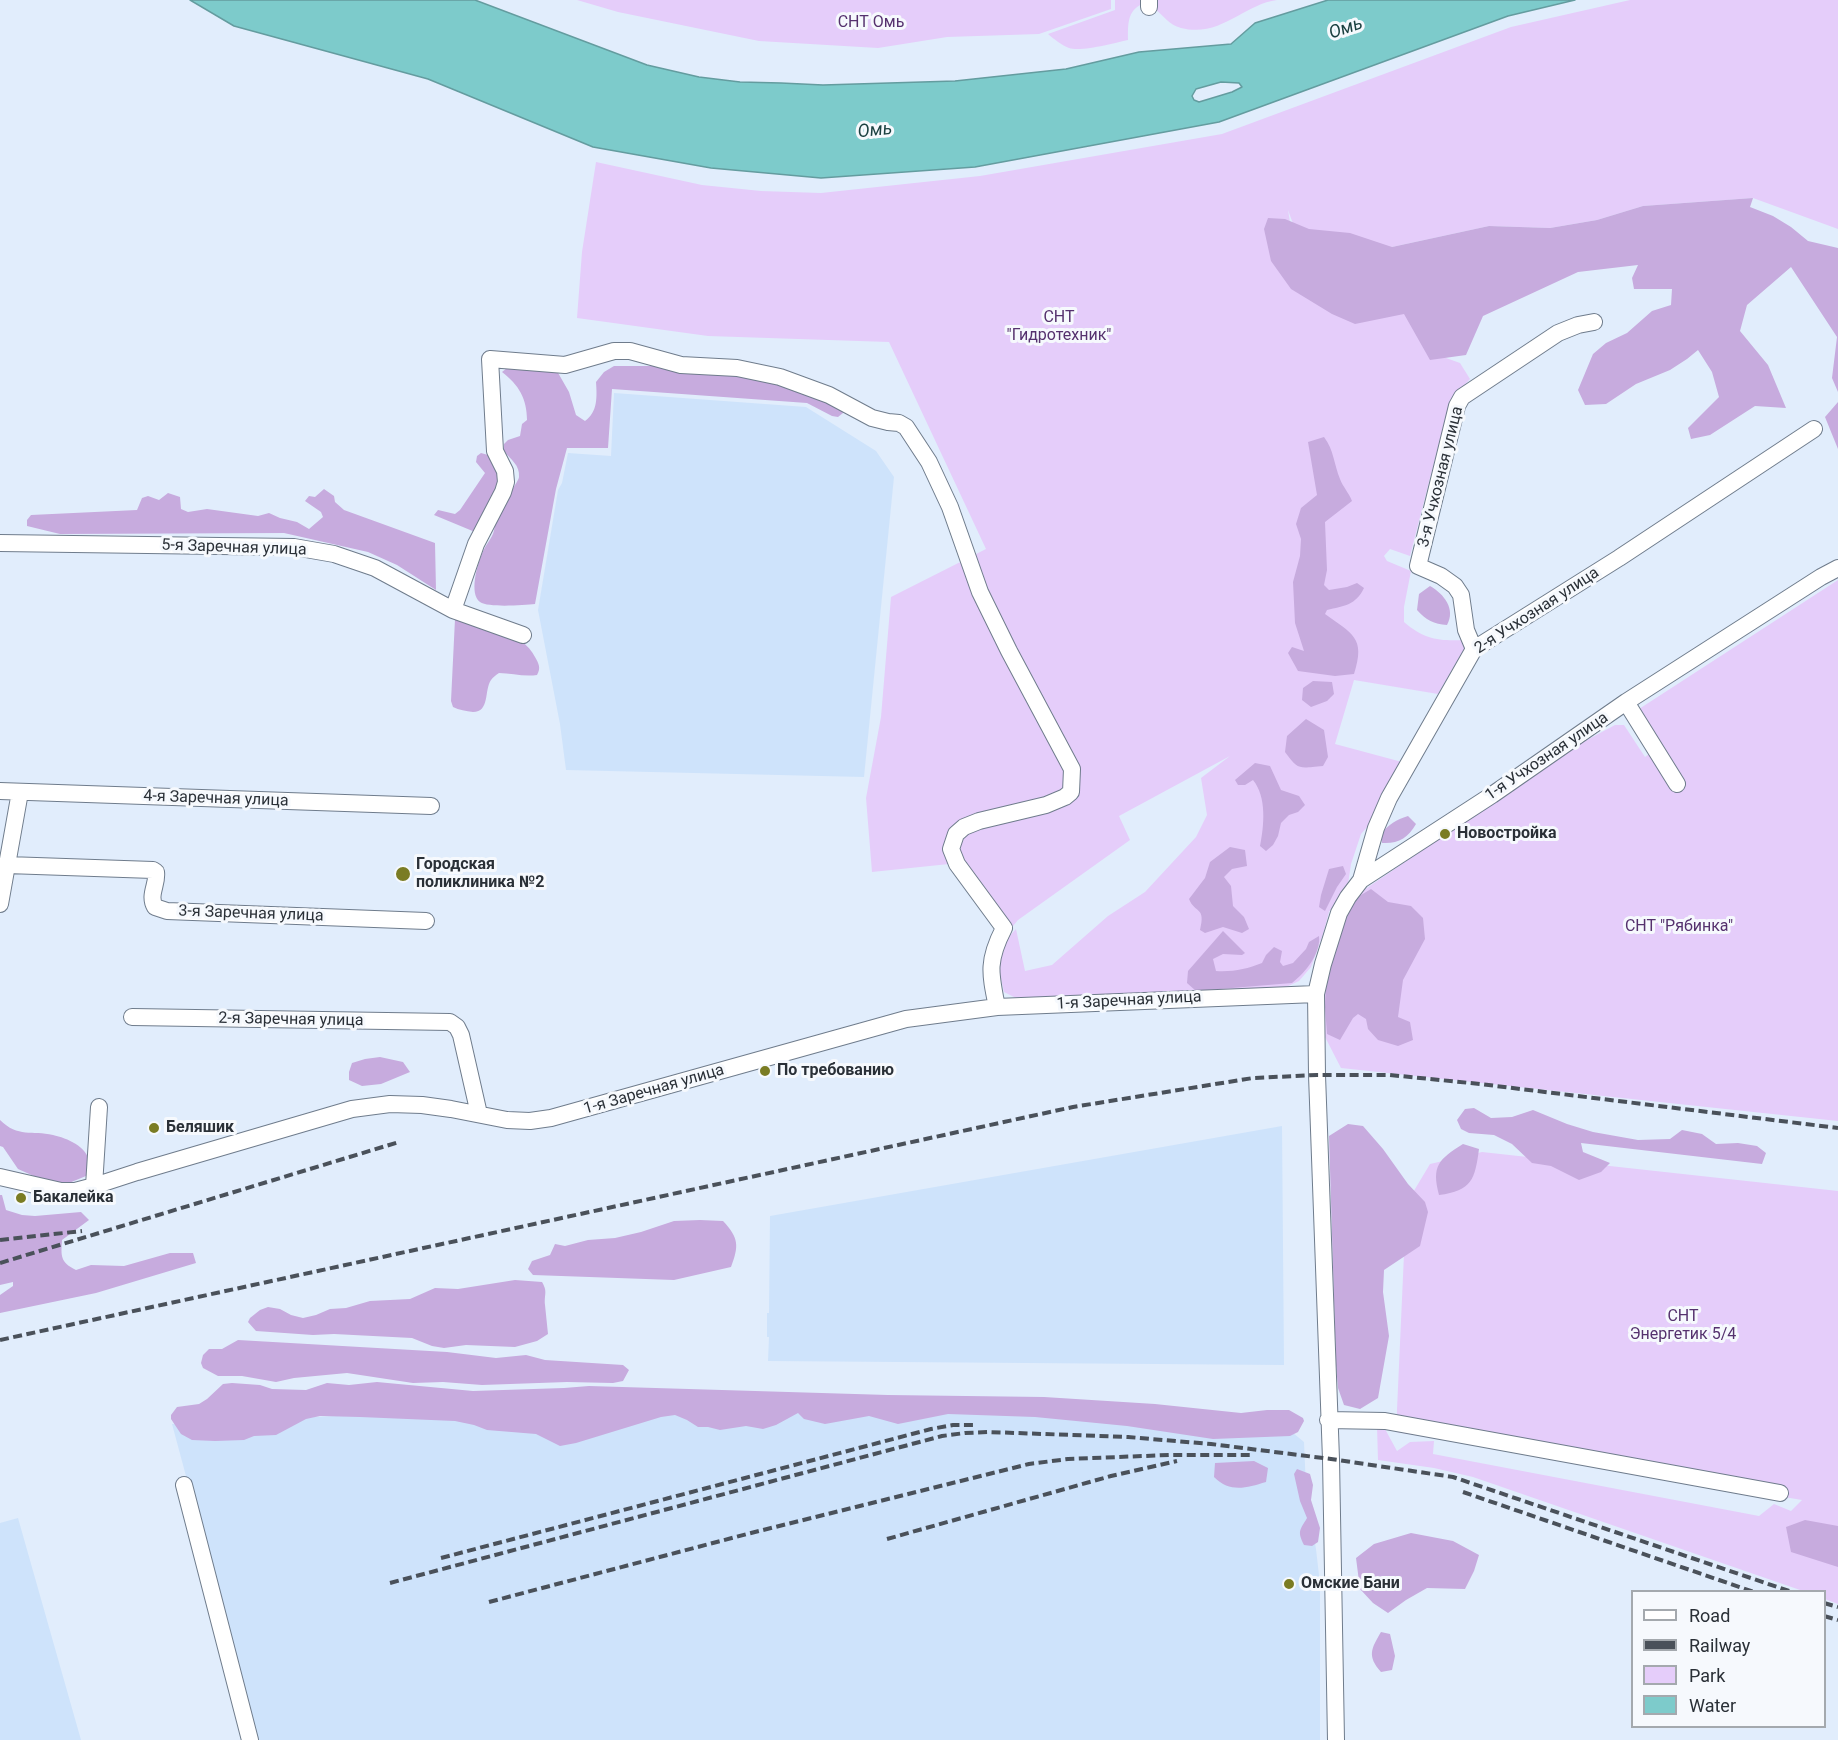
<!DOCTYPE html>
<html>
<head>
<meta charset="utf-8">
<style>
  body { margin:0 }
  #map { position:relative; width:1838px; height:1740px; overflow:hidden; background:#e1edfc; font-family:Roboto,sans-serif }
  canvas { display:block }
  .legend { position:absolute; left:1631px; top:1590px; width:195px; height:138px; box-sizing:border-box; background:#f6f9fd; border:2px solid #a4a9ae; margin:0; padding:8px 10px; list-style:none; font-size:18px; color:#2a3037 }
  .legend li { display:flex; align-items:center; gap:12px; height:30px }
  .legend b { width:30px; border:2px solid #a4a9ae }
</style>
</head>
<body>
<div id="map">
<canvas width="1838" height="1740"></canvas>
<ul class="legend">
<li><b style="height:8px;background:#fff"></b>Road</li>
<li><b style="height:8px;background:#4a515a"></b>Railway</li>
<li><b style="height:16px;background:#e5cdfa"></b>Park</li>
<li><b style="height:16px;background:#7dcbcb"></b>Water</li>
</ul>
</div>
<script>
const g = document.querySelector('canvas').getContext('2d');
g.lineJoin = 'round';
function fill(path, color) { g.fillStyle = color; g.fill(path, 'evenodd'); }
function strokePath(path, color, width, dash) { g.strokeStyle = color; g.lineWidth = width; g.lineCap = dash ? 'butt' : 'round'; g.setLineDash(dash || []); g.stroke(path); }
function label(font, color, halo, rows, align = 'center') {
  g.font = font + ' Roboto,sans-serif'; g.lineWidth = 6; g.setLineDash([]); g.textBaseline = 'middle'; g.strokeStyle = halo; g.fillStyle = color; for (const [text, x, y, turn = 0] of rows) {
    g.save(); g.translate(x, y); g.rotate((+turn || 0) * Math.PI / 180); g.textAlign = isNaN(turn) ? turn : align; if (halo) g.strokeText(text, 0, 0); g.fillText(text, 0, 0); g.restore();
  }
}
const built = new Path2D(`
  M614 393 806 407 876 451 894 477 864 777 566 770 560 724 538 610 558 490 562 483 568 453 611 456Z
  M1282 1126 1284 1365 768 1361 769 1337H767V1313H769L770 1216Z
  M558 1405 1276 1419 1304 1442 1306 1488 1316 1549 1320 1584V1740H257L172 1424Z
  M18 1518 81 1740H0V1523Z`);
const green = new Path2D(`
  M577 0H1111V9L1039 34 947 37 878 48 759 41 618 12Z
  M1115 0H1277C1244 4 1221 38 1181 28 1169 25 1164 16 1155 9 1151 7 1146 6 1142 4 1127 11 1128 25 1128 40 1114 43 1082 52 1069 48 1061 45 1054 39 1048 34L1115 10Z
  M1630 0H1838V229L1753 198 1643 206 1597 220 1550 228 1489 226 1392 247 1360 258 1307 262 1288 210 1292 234 1287 269 1325 300 1358 313 1387 309 1412 316 1432 353 1460 363 1470 379 1458 392 1448 408 1410 556 1390 549 1384 556 1387 561 1411 571 1404 607V622C1425 640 1439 641 1465 640L1468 649 1460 656 1438 694 1354 680 1335 744 1402 762 1375 818 1361 834 1351 864 1348 884 1329 912 1323 934 1311 967 1299 981 1286 987 1016 998 1004 992 998 965 1003 943 1016 929 1025 971 1052 965 1108 916 1145 892 1196 837 1207 815 1201 778 1230 756 1119 816 1130 840 1018 920 1003 938 949 864 872 872 866 798 881 717 891 597 986 549 889 342 708 336 577 318 582 252 596 162 702 185 761 191 821 193 980 176 1222 134 1511 27Z
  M1838 580V1121L1341 1068 1324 1035V978L1358 894 1574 747 1615 725H1624L1645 757 1662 744 1639 709Z
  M1482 1152 1838 1191V1604L1825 1599 1824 1592 1803 1591 1473 1477 1434 1468 1378 1460 1377 1426 1385 1429 1397 1451 1410 1442 1434 1441 1433 1454 1759 1516 1774 1504 1791 1511 1802 1500 1396 1432 1405 1232 1412 1194 1430 1164Z`);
const forest = new Path2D(`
  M1753 198 1750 207 1773 216 1791 227 1808 241 1838 248V392L1832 378 1837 337 1791 267 1747 305 1740 331 1768 365 1786 408 1755 406 1710 435 1691 439 1688 428 1719 397 1712 372 1698 350 1687 359 1670 370 1636 384 1606 404 1585 405 1578 390 1593 354 1606 343 1627 333 1652 311 1671 305 1672 289H1634L1632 278 1638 265 1578 272 1483 316 1466 355 1430 360 1404 314 1355 324 1332 314 1291 289 1271 261 1264 229 1268 218 1285 219 1309 229 1350 233 1392 247 1489 226 1550 228 1597 220 1643 206Z
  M614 366H657L751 375 842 407 843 413 838 417 832 416 807 403 612 389 608 448H567L556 489 535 604C524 605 489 608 480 602 469 594 477 565 482 554 484 547 490 541 493 534 496 525 495 516 500 508 503 502 519 481 519 477 520 465 511 460 504 451V444L508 440 520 436 522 424 527 420C527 399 519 385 502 372L507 368 557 371 569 392 576 415 585 421C598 412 597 396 596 382L604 372Z
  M1838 402V449L1825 417Z
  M1324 437C1334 450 1334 465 1340 479 1343 487 1349 493 1352 501L1325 522 1327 570 1324 585 1329 590 1347 587 1357 583 1364 588C1356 605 1344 606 1327 610L1325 614C1352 634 1366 637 1354 674L1335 676 1298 671 1288 653 1292 647 1304 651 1295 623 1293 582 1300 556 1301 539 1296 524 1301 508 1317 495 1308 442Z
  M481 453 488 455 501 480 475 532 434 515 438 510 455 514 460 510 485 473 476 462 477 456Z
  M324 489 334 496 335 502 344 510 435 543 436 590 397 565 368 552 284 533 60 534 27 526V520L31 515 137 510 142 498 148 496 159 500 168 493 180 497 181 509 188 512 207 509 258 516 269 513 280 518 297 522 309 529 323 517 321 512 305 501 309 496 315 497Z
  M1430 586C1444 594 1456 609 1447 625 1434 624 1426 620 1417 610L1419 594Z
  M455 619C481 627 523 631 535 657 539 664 541 668 537 675 524 677 511 673 499 673 496 675 493 677 491 680 484 690 490 712 473 712 466 711 459 710 453 707L451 701Z
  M1313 681 1332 682 1334 694 1327 701 1311 707 1302 700 1303 688Z
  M1306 719 1324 730 1328 757 1323 766C1299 768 1299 771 1285 752L1287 736Z
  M1255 763 1270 766 1281 790 1299 796 1305 805 1298 812 1289 815 1281 823 1278 836 1273 845 1266 851 1260 846C1264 826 1267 797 1253 780L1245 785H1238L1235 780Z
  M1408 816 1416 824C1408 838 1398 844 1382 843L1381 834C1389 824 1396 820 1408 816Z
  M1230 847 1245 850 1247 866 1232 869 1224 877 1231 886 1233 906 1244 917 1249 929 1242 933 1223 927 1205 933 1200 930C1206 906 1195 914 1189 899L1205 878 1210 862Z
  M1343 866 1346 874 1337 887 1325 911 1319 907 1321 895 1329 869Z
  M1371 889 1388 902 1411 906 1423 918 1425 939 1403 980 1398 1017 1410 1022 1413 1040 1398 1046 1378 1040 1368 1029 1366 1019 1358 1014 1353 1018 1340 1040 1327 1034 1325 1007 1326 979 1346 913 1356 898Z
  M1223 931 1245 953 1242 955 1223 954 1213 959 1216 971C1233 972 1247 969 1262 963L1266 955 1274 947 1282 951 1280 962 1283 966 1293 963 1306 949 1309 942 1319 936C1321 954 1305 973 1292 983L1196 991 1187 983 1188 971Z
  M380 1057 403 1062 410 1072 381 1084 362 1086 349 1080V1072L352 1063 365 1059Z
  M1474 1108 1491 1118 1512 1117 1533 1110 1567 1124 1593 1132 1638 1140 1670 1139 1682 1130 1702 1134 1716 1144 1738 1143 1757 1146 1766 1153 1762 1164 1581 1143 1583 1152 1610 1163 1601 1172 1579 1180 1551 1166 1532 1163 1512 1144 1494 1135 1469 1133 1461 1129 1457 1120 1465 1109Z
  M0 1120C18 1138 32 1130 53 1135 67 1138 88 1147 89 1162 90 1166 87 1172 86 1176L69 1183 45 1181 18 1169 3 1147 0 1146Z
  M1348 1124 1363 1126 1383 1149 1408 1184 1425 1202 1428 1212 1420 1246 1384 1270 1383 1292 1389 1336 1378 1398 1360 1409 1344 1405 1338 1388 1336 1365 1329 1136Z
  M1463 1144 1479 1149C1475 1179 1472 1191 1439 1195 1431 1166 1439 1159 1463 1144Z
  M0 1195H2L6 1210 22 1215 35 1216 81 1212 89 1220 62 1240C61 1256 60 1262 76 1270L91 1265 124 1266 170 1253H193L196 1263 96 1293 0 1313V1295L13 1286V1282L0 1285Z
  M700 1220 723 1221C739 1238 739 1246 731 1267L674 1280 533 1275 528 1269 532 1261 550 1255 555 1244 565 1246 588 1240 615 1238 641 1232 674 1221Z
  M515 1280 542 1282C548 1292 544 1294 545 1305 546 1315 547 1324 548 1334L537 1341 515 1347 466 1345 444 1348 432 1346 412 1338 334 1334 313 1335 256 1331 248 1322 250 1318 260 1310 268 1307 280 1309 291 1315 303 1318 316 1315 330 1309 346 1308 370 1301 410 1299 435 1288 458 1289Z
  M238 1340 447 1352 496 1358 526 1355 545 1360 623 1365 629 1370 623 1381 613 1383 567 1382 482 1385 443 1382 413 1383 347 1373 294 1378 276 1382 242 1376H218L203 1368 201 1363 203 1355 209 1349H222Z
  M377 1382 473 1391 564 1388 589 1386 888 1395 1044 1397 1155 1404 1241 1413 1267 1410H1289L1303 1418 1304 1421 1298 1432 1290 1436 1213 1439 1127 1426 1035 1417 948 1414 898 1424 869 1416 825 1424 804 1419 798 1413 776 1425 763 1429 746 1426 720 1430 708 1427H698L687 1420 675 1415 661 1417 576 1443 560 1446 536 1434 487 1430 474 1425 455 1421 360 1417 320 1416 306 1419 276 1435 254 1436 244 1440 215 1441 192 1440 181 1434 171 1419V1415L177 1407 199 1404 207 1399 223 1384 232 1383 260 1385 272 1389 306 1390 327 1383 349 1385Z
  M1254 1461 1268 1468 1266 1482C1246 1488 1230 1493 1214 1477L1215 1463Z
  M1297 1469 1310 1474 1313 1485 1311 1500 1320 1528 1318 1542 1312 1546 1304 1545C1297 1531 1300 1530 1307 1518L1300 1501 1294 1474Z
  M1805 1520 1838 1526V1567L1791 1552 1786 1527Z
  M1411 1533 1453 1541 1479 1555 1474 1571 1465 1589 1427 1588 1406 1600 1388 1613 1373 1603 1360 1589 1356 1558 1374 1544Z
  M1381 1632 1390 1634 1395 1656 1392 1670 1381 1672C1367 1656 1371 1649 1381 1632Z`);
const water = new Path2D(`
  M190 0H475L647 65 699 77 740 82 781 83 823 85 955 81 1066 69 1139 52 1231 44 1255 23 1328 0H1575L1508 16 1219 122 975 167 821 178 711 168 593 147 428 79 234 26ZM1221 82 1239 83 1242 87 1232 92 1199 102 1194 100 1192 96 1196 89Z`);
const minor = new Path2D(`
  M1149 7V0
  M0 543 294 547 334 554 375 568 453 610 523 635
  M453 610 476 544 503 492 506 482 505 471 495 451 490 359 565 365 614 351H630L681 365 737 368 780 377 829 395 872 418 888 422 899 423 906 427 929 462 950 507 980 592 1009 651 1072 769 1071 792 1065 797 1046 805 979 821 964 827 956 834 951 849 957 864 1004 928C987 961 990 973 997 1007
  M1474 649 1466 630 1461 595 1455 586 1441 576 1418 566 1457 406 1462 397 1558 333 1578 325 1594 322
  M1626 702 1677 784
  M0 791 431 806
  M7 865 153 870 156 872C158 884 148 895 155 907L167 911 426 921
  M1361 880 1376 828 1389 798 1474 649 1619 558 1814 429
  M0 904 20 792
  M132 1017 450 1022 457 1027 461 1035 479 1114
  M0 1177 61 1191H75L94 1186 137 1172 352 1109 390 1104 422 1105 451 1109 507 1120 530 1121 551 1118 906 1019 997 1007 1316 994
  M94 1186 99 1107
  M1328 1420 1385 1421 1780 1493
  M184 1485 250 1740
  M1336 1740 1331 1459 1317 1075 1316 994 1323 964 1339 913 1348 897 1361 880 1492 795 1626 702 1821 577 1838 568`);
const rail = new Path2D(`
  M0 1240 82 1231
  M0 1263 399 1142
  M0 1340 1073 1107 1253 1078 1317 1075H1390L1480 1084 1838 1128
  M1463 1492 1754 1592
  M887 1539 1111 1476 1177 1461
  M441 1558 931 1429 953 1425H973
  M390 1583 942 1436 965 1433 988 1432 1128 1437 1211 1444 1331 1459 1453 1477 1792 1592
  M489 1602 747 1534 1029 1464 1068 1459 1169 1455H1252
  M1824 1603 1838 1607
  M1824 1616 1838 1620`);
const markers = [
  [1445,834,6,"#7a7c24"],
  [403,874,8,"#7a7c24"],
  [765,1071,6,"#7a7c24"],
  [154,1128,6,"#7a7c24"],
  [21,1198,6,"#7a7c24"],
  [1289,1584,6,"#7a7c24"]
];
const parkNames = [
  ["СНТ Омь",871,23],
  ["СНТ",1059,318],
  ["\"Гидротехник\"",1059,336],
  ["СНТ \"Рябинка\"",1679,927],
  ["СНТ",1683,1317],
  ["Энергетик 5/4",1683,1335]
];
const streetNames = [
  ["3-я Учхозная улица",1441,477,-76],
  ["5-я Заречная улица",234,548,2],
  ["2-я Учхозная улица",1537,611,-33],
  ["1-я Учхозная улица",1547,757,-34],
  ["4-я Заречная улица",216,799,2],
  ["3-я Заречная улица",251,914,2],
  ["1-я Заречная улица",1129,1001,-3],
  ["2-я Заречная улица",291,1020,1],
  ["1-я Заречная улица",654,1090,-16]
];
const poiNames = [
  ["Новостройка",1457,834],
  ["Городская",416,865],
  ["поликлиника №2",416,883],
  ["По требованию",777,1071],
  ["Беляшик",166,1128],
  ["Бакалейка",33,1198],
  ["Омские Бани",1301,1584]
];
const waterNames = [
  ["Омь",1346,29,-19],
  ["Омь",875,131,-6]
];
fill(built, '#cee3fb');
fill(green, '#e5cdfa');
fill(forest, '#c7abde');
fill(water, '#7dcbcb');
strokePath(water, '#649c9f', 1.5);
strokePath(minor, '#6f7c8c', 18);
strokePath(minor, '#fff', 16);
strokePath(rail, '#4a515a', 4, [9, 4.5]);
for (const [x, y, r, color] of markers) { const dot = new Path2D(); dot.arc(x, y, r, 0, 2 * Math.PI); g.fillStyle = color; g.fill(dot); strokePath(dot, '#f6f9fd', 2); }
label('16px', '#55316e', '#f6f9fd', parkNames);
label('16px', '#2a3037', '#f6f9fd', streetNames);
label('bold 16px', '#2a3037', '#f6f9fd', poiNames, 'left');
label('italic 18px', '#1a4040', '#f6f9fd', waterNames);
</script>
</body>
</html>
